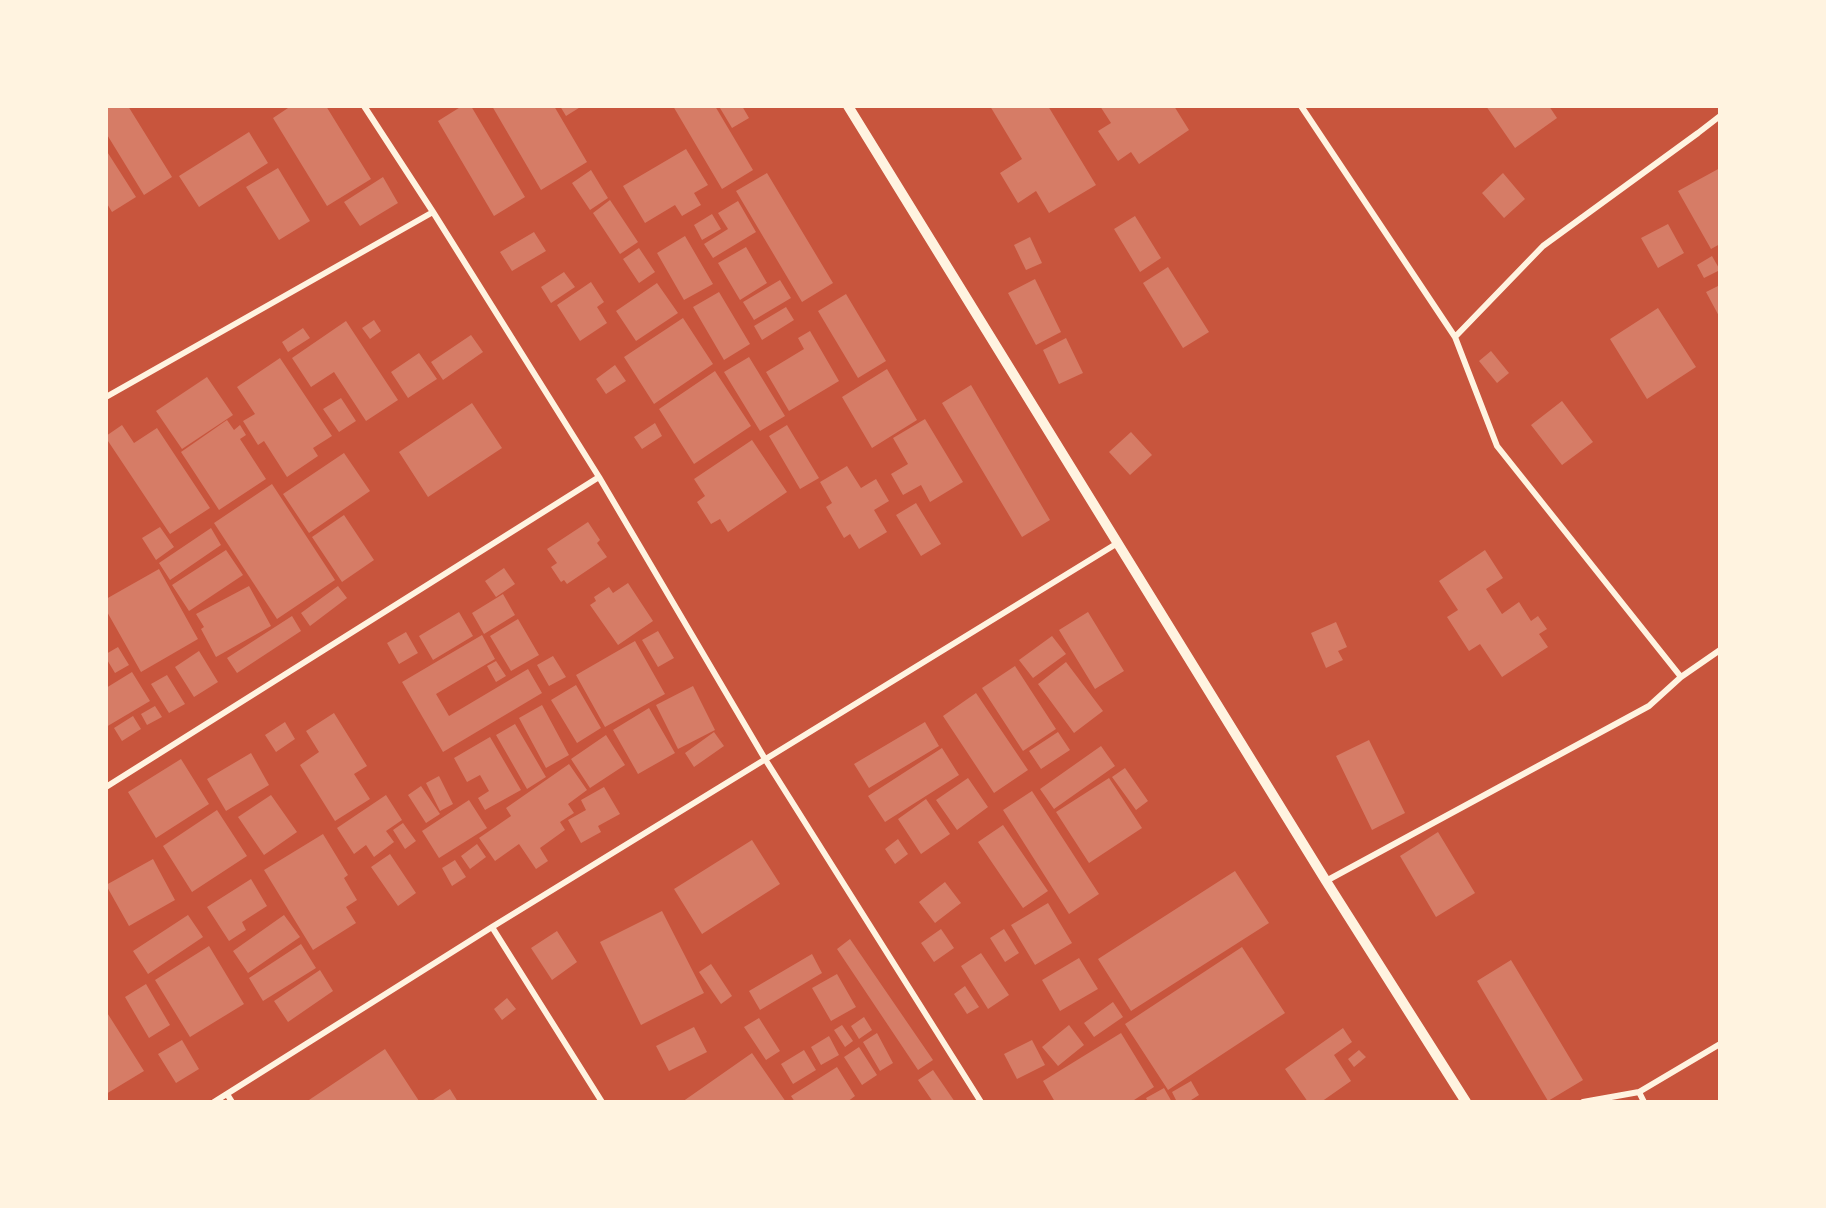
<!DOCTYPE html>
<html>
<head>
<meta charset="utf-8">
<style>
  body { margin:0 }
  #map { position:relative; width:1826px; height:1208px; overflow:hidden; background:#c8553d; font-family:Cabin,sans-serif }
  canvas { display:block }
  .frame { position:absolute; inset:0; border:108px solid #fff3e0; pointer-events:none }
</style>
</head>
<body>
<div id="map">
<canvas width="1826" height="1208"></canvas>
<div class="frame"></div>
</div>
<script>
const g = document.querySelector('canvas').getContext('2d');
g.lineJoin = 'round';
function fill(path, color) { g.fillStyle = color; g.fill(path, 'evenodd'); }
function strokePath(path, color, width, dash) { g.strokeStyle = color; g.lineWidth = width; g.lineCap = dash ? 'butt' : 'round'; g.setLineDash(dash || []); g.stroke(path); }
const building = new Path2D(`
  M111 106H128L172 177 144 195 106 133V109Z
  M291 106H326L371 179 327 206 273 118Z
  M462 106H471L525 197 494 216 438 121Z
  M492 106H554L587 162 541 190Z
  M560 106H582L566 116Z
  M673 106H715L753 170 722 189Z
  M722 106H742L749 118 732 128 720 108Z
  M990 106H1048L1096 185 1049 213 1036 191 1018 203 1000 173 1022 159Z
  M1100 106H1174L1189 130 1139 164 1131 152 1118 161 1098 131 1111 123Z
  M1486 106H1549L1557 118 1515 148Z
  M249 132 268 163 199 207 179 176Z
  M686 149 708 185 694 193 701 205 682 216 675 205 645 223 623 186Z
  M106 150 136 197 112 212 106 202Z
  M278 168 310 221 279 240 246 187Z
  M1720 168V244L1711 249 1678 191Z
  M591 170 608 198 590 210 572 183Z
  M767 173 833 283 802 302 736 191Z
  M1503 173 1525 199 1504 218 1482 193Z
  M383 177 398 203 360 226 344 202Z
  M610 200 638 242 620 254 593 213Z
  M738 201 756 232 713 258 704 244 728 229 718 213Z
  M712 214 721 229 702 240 694 225Z
  M1135 216 1161 258 1140 272 1114 229Z
  M1668 224 1684 253 1658 268 1641 238Z
  M534 232 546 251 512 271 500 252Z
  M685 236 713 284 684 300 657 253Z
  M1030 237 1042 263 1026 270 1014 245Z
  M746 247 767 283 740 300 718 263Z
  M639 248 655 272 639 283 623 259Z
  M1712 256 1720 270 1704 278 1697 265Z
  M1168 267 1209 332 1183 348 1143 283Z
  M564 272 575 287 551 303 541 287Z
  M1035 279 1061 332 1036 345 1008 293Z
  M780 280 791 298 754 320 743 302Z
  M591 282 604 302 597 307 607 323 580 341 557 305Z
  M657 283 678 313 636 341 616 311Z
  M1720 285V318L1706 292Z
  M719 292 750 344 724 360 693 307Z
  M846 294 886 361 858 378 818 311Z
  M786 307 794 320 762 340 754 326Z
  M1658 308 1696 367 1647 399 1610 339Z
  M683 318 713 364 654 404 624 357Z
  M374 320 381 331 370 339 362 328Z
  M346 321 398 400 366 421 334 372 311 387 292 358Z
  M303 328 310 338 288 352 282 342Z
  M810 331 839 381 789 411 766 372 804 349 798 338Z
  M471 335 483 352 443 380 431 362Z
  M1066 338 1083 373 1059 384 1043 350Z
  M1491 351 1509 373 1497 383 1479 361Z
  M419 353 437 379 408 398 391 372Z
  M749 357 785 416 760 431 724 372Z
  M280 358 332 436 313 448 318 456 287 477 264 441 258 445 243 421 255 414 237 387Z
  M615 365 626 381 606 394 596 379Z
  M887 369 917 420 872 448 842 397Z
  M715 371 751 426 694 464 659 409Z
  M207 377 233 415 182 449 156 411Z
  M971 385 1050 520 1022 537 942 403Z
  M341 398 356 421 339 432 323 409Z
  M1562 401 1593 442 1562 465 1531 425Z
  M472 403 502 448 428 497 399 452Z
  M925 419 963 482 930 502 921 485 903 495 891 474 908 464 893 438Z
  M227 420 234 430 240 425 246 435 240 439 266 479 219 510 181 452Z
  M655 423 662 436 642 449 634 437Z
  M122 425 134 443 157 428 210 508 170 534 106 438V436Z
  M787 425 819 478 800 489 769 436Z
  M1131 432 1152 455 1130 475 1109 452Z
  M752 440 787 492 728 532 720 519 711 524 697 502 705 496 694 479Z
  M344 453 370 491 309 533 283 494Z
  M847 466 861 488 876 479 889 501 874 510 887 532 859 549 850 534 844 538 826 507 832 503 820 482Z
  M272 484 335 580 277 619 214 523Z
  M916 503 941 544 921 556 896 515Z
  M344 515 374 560 342 582 312 537Z
  M588 522 600 540 597 543 607 557 567 584 564 580 561 582 551 567 557 563 547 549Z
  M160 527 174 547 156 560 142 538Z
  M211 528 221 545 170 580 159 563Z
  M226 550 243 575 189 611 172 585Z
  M1485 550 1503 578 1486 589 1502 614 1519 602 1531 621 1538 616 1547 629 1539 634 1548 647 1502 677 1480 644 1469 651 1447 617 1458 610 1439 581Z
  M504 568 515 584 496 597 485 581Z
  M159 569 198 639 141 672 106 610V599Z
  M628 583 653 621 618 645 590 605 596 601 594 597 609 587 613 593Z
  M249 586 271 626 216 657 201 629 204 627 196 614Z
  M338 586 347 598 310 626 301 613Z
  M503 594 515 615 484 634 472 613Z
  M459 612 473 636 433 660 419 636Z
  M1088 612 1124 671 1095 689 1059 630Z
  M292 616 301 631 237 673 227 658Z
  M518 619 539 655 511 671 490 636Z
  M1336 622 1347 647 1338 651 1343 660 1326 668 1311 633Z
  M658 631 674 658 658 667 642 640Z
  M406 632 418 653 399 664 387 643Z
  M482 635 495 659 436 694 449 716 528 669 542 693 443 752 402 682Z
  M1052 636 1066 654 1033 678 1019 660Z
  M635 641 665 694 605 727 576 675Z
  M118 647 129 665 115 673 106 658V654Z
  M199 651 218 682 194 697 175 667Z
  M553 656 566 677 549 686 537 665Z
  M496 661 506 676 496 682 487 666Z
  M1066 662 1103 711 1074 733 1038 684Z
  M1015 666 1056 729 1023 751 982 688Z
  M132 672 150 701 106 727V688Z
  M167 675 185 704 169 713 151 684Z
  M576 685 601 728 577 743 551 700Z
  M693 686 715 730 678 749 656 705Z
  M976 693 1028 770 994 793 943 716Z
  M542 705 569 755 546 768 519 718Z
  M155 706 162 717 147 725 141 714Z
  M649 708 675 753 638 774 613 730Z
  M334 713 367 766 354 774 370 799 335 821 300 765 319 752 306 731Z
  M133 716 141 729 122 741 114 728Z
  M285 722 295 739 276 752 265 735Z
  M925 722 939 746 869 788 854 764Z
  M515 724 546 777 527 789 496 735Z
  M714 732 724 746 694 767 685 753Z
  M1058 732 1070 750 1041 769 1029 751Z
  M606 735 625 765 590 788 571 759Z
  M490 737 521 790 485 810 478 798 489 791 480 775 467 782 454 758Z
  M1369 740 1405 813 1372 830 1336 756Z
  M1101 746 1115 766 1054 809 1040 789Z
  M942 748 959 775 885 822 868 796Z
  M251 753 269 785 226 811 207 779Z
  M181 759 209 804 156 838 128 792Z
  M569 764 587 790 568 804 574 813 560 822 565 830 540 848 548 861 536 869 519 844 495 861 479 838 511 816 506 808Z
  M1125 768 1148 801 1136 810 1112 777Z
  M439 776 453 804 440 811 426 783Z
  M968 778 988 807 957 830 936 800Z
  M1109 778 1142 828 1089 863 1056 812Z
  M421 786 440 814 426 823 408 795Z
  M604 787 620 814 598 826 601 832 581 843 568 820 586 810 581 800Z
  M1032 791 1099 894 1069 914 1003 810Z
  M271 795 297 832 264 855 238 817Z
  M386 795 402 820 386 831 394 842 374 857 366 845 354 854 337 828Z
  M926 799 950 834 921 854 898 819Z
  M469 800 487 828 439 858 422 831Z
  M217 810 247 856 192 892 163 846Z
  M403 823 416 841 405 849 393 830Z
  M1003 825 1048 891 1023 908 978 842Z
  M1438 832 1475 893 1436 917 1400 856Z
  M323 834 348 875 344 878 357 900 346 907 356 923 313 950 264 870Z
  M898 839 908 854 895 864 885 849Z
  M752 840 780 884 702 934 674 889Z
  M477 844 486 857 470 869 461 856Z
  M390 854 416 893 398 906 371 867Z
  M153 859 175 900 129 926 106 885Z
  M455 860 466 877 452 886 442 868Z
  M1235 871 1269 923 1131 1011 1098 959Z
  M251 879 267 906 242 922 246 930 229 941 207 907Z
  M945 882 961 903 935 923 919 902Z
  M1048 903 1072 943 1035 965 1011 925Z
  M662 911 704 993 641 1025 600 942Z
  M188 915 203 937 148 974 133 951Z
  M284 915 300 937 248 973 233 951Z
  M941 929 954 948 934 962 921 943Z
  M1004 929 1019 953 1005 962 990 938Z
  M557 931 577 962 552 980 531 948Z
  M850 939 933 1060 918 1070 837 949Z
  M301 944 316 968 263 1001 249 978Z
  M209 946 244 1004 190 1037 155 980Z
  M1242 947 1285 1013 1168 1090 1125 1024Z
  M981 953 1009 995 988 1009 961 966Z
  M812 954 822 973 760 1010 749 991Z
  M1079 958 1098 989 1060 1011 1042 980Z
  M1511 960 1583 1080 1548 1101 1477 981Z
  M711 964 732 996 721 1004 699 972Z
  M320 970 333 991 288 1022 274 1001Z
  M837 974 856 1007 831 1021 812 988Z
  M146 984 170 1025 149 1038 125 997Z
  M965 986 979 1007 967 1014 954 994Z
  M507 998 516 1009 502 1020 494 1009Z
  M1113 1002 1123 1017 1094 1037 1084 1023Z
  M106 1011 144 1071 106 1094Z
  M864 1017 872 1030 859 1039 851 1026Z
  M759 1018 780 1051 766 1060 744 1027Z
  M842 1025 853 1041 845 1047 834 1030Z
  M1069 1025 1084 1045 1058 1066 1042 1047Z
  M694 1027 707 1052 669 1071 656 1046Z
  M1343 1028 1352 1042 1334 1055 1351 1081 1321 1102H1308L1285 1069Z
  M877 1033 893 1063 880 1071 863 1042Z
  M1121 1033 1154 1087 1131 1102H1055L1043 1081Z
  M829 1036 839 1055 821 1065 811 1047Z
  M182 1040 199 1069 176 1083 158 1054Z
  M1032 1040 1045 1065 1017 1079 1004 1054Z
  M859 1047 877 1075 862 1085 844 1057Z
  M385 1049 419 1101 306 1102Z
  M804 1050 816 1070 793 1084 781 1064Z
  M1359 1050 1366 1057 1354 1067 1348 1059Z
  M752 1053 786 1102H682Z
  M837 1067 855 1096 847 1102H795L791 1096Z
  M933 1070 955 1102H933L918 1080Z
  M1191 1081 1199 1095 1188 1102H1177L1172 1092Z
  M1164 1088 1172 1102H1148L1146 1098Z
  M450 1089 458 1102H430Z`);
const minor = new Path2D(`
  M364 106 433 212 599 477 765 759 981 1102
  M1301 106 1455 337 1497 446 1681 677
  M1455 337 1543 246 1698 133 1720 116
  M106 397 433 212
  M106 787 599 477
  M1326 881 1649 706 1681 677 1720 650
  M492 927 602 1102
  M227 1094 232 1102
  M214 1102 492 927 1116 544
  M1583 1102 1639 1092
  M1644 1102 1639 1092 1720 1044`);
const tertiary = new Path2D(`
  M848 106 1326 881 1466 1102`);
fill(building, '#d67c66');
strokePath(minor, '#fff3e0', 6);
strokePath(tertiary, '#fff3e0', 10);
</script>
</body>
</html>
